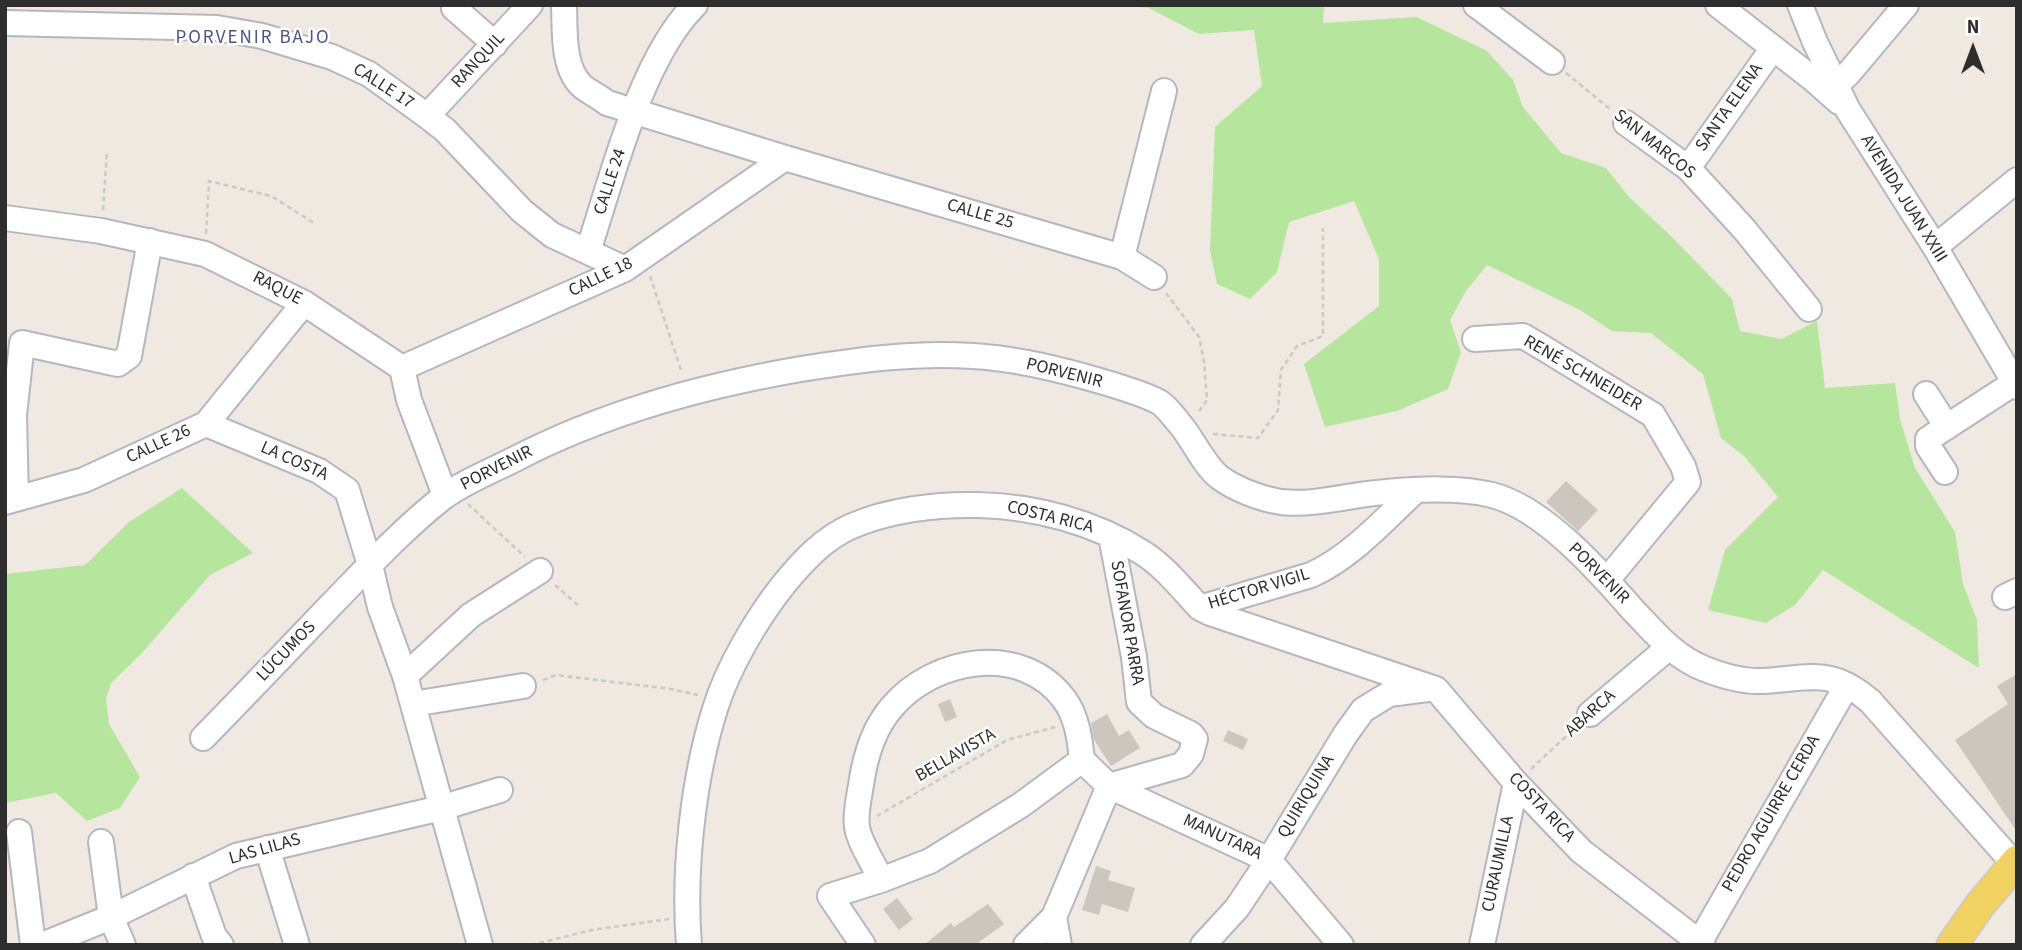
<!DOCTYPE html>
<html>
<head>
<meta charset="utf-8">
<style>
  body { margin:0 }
  #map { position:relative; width:2022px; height:950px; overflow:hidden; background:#efe9e1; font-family:"Source Sans 3",sans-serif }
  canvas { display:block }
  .frame { position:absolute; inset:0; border:7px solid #2e2e2e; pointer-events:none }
  .north { position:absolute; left:1938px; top:14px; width:70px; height:70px; -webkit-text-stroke:5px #fff; paint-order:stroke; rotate:0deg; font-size:19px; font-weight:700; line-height:28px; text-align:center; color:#2e2e2e }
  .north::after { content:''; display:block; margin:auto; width:24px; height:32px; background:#2e2e2e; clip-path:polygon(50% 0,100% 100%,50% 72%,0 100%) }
</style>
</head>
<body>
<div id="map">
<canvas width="2022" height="950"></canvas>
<div class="frame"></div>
<div class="north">N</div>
</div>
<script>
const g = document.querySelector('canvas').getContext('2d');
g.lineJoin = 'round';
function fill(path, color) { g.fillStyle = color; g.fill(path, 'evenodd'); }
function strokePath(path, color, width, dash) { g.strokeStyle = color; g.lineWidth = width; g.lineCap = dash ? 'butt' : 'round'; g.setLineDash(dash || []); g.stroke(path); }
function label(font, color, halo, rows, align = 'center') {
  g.font = font + ' "Source Sans 3",sans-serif'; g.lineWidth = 5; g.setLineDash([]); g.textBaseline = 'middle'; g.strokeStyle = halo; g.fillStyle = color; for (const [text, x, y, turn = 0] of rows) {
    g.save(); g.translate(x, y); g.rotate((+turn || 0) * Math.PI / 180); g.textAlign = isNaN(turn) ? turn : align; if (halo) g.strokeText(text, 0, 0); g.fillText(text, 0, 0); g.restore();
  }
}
const green = new Path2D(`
  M1122 5H1324L1323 23 1417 17 1487 51 1513 80 1523 107 1561 153 1606 168 1629 197 1672 237 1732 299 1740 331 1781 339 1817 321 1825 388 1895 383 1900 419 1915 468 1955 532 1963 584 1977 620 1979 668 1823 570 1795 605 1766 623 1708 610 1725 550 1778 497 1745 457 1721 438 1703 374 1651 333 1612 331 1580 310 1487 265 1466 291 1450 320 1461 352 1448 389 1397 411 1325 427 1304 364 1379 306V259L1354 201 1289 222 1277 272 1250 299 1217 284 1210 250 1215 127 1262 86 1254 30 1199 34 1149 8Z
  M182 488 253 553 210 575 141 654 111 683 106 699 109 724 140 777 120 808 87 821 56 793 5 803V574L85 565 129 522Z`);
const building = new Path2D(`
  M1566 481 1598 510 1578 531 1546 502Z
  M2017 674V832L1955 740 2008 704 1997 686Z
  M950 699 957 717 945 722 938 704Z
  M1107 714 1119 736 1129 730 1140 748 1111 766 1094 740 1091 723Z
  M1228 730 1248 739 1243 750 1223 741Z
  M1096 866 1111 871 1108 880 1135 888 1128 912 1102 904 1099 915 1082 910Z
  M897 898 913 919 899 930 883 909Z
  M988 904 1004 924 975 945H924L951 923 954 927Z`);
const path = new Path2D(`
  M1566 73 1610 109
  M103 210 107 151
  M206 234 209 181 271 196 314 223
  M650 276 682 373
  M1166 293 1199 337 1204 361 1207 400 1198 413
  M1213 434 1258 438 1278 410 1281 370 1297 346 1323 336V228
  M468 504 525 557
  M555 585 580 607
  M543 680 556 675 671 689 698 695
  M1531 769 1575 728
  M877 816 1007 740 1055 727
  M531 945 592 930 669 919`);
const minor = new Path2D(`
  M564 5C565 31 562 69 583 87 591 93 600 97 607 103L785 158 1122 257 1154 277
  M1476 5 1552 62
  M1718 5 1813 79 1839 102
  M1800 5 1815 42 1848 110 1935 247 2017 387
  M454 8 495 44
  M5 23 217 28 262 36 332 57 369 74 427 116 445 130 522 211 552 235 625 269
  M1837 84 1848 74 1906 5
  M427 116 530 5
  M1626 123 1688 168 1744 229 1809 309
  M1688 168 1773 48
  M5 218 101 231 205 254 304 303 402 368 409 400 445 495
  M1935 247 2017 180
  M588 251C612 179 641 58 695 5
  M1122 257 1164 91
  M1475 339 1523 336 1540 346 1653 415 1683 466 1688 482 1607 580
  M402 368 625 269 785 158
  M1926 394 1947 427
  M206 424 319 471 347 490 370 565 380 607 405 676 480 945
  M1945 472 1928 446V439L2014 383
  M16 499 14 415 22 343 118 364 129 356 150 241
  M5 502 84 480 206 424 304 303
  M2005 597 2017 591
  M1200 608 1311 575C1351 557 1383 521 1415 491
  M405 676 471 615 540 571
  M413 704 523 686
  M1590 714 1668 648
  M203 738C246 694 288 650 330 606 366 569 401 531 441 499 463 482 492 471 517 458 606 412 702 386 801 369 858 360 915 352 973 356 1011 358 1050 367 1086 377 1104 382 1144 394 1159 402 1167 407 1173 416 1179 423 1193 439 1203 464 1219 477 1235 489 1261 499 1281 502 1316 506 1352 494 1386 492 1420 489 1459 487 1492 495 1543 508 1598 570 1632 609 1655 633 1674 657 1705 669 1723 676 1743 682 1762 681 1809 679 1829 666 1870 701L2017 867
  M1109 786 1182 765 1191 754 1195 739 1191 734 1154 716 1139 702 1134 657 1111 536
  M19 832 33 945
  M101 842 111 917 123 945
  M267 848 297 945
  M193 876 214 936 221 945
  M881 880C875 866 859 842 857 827 855 814 859 797 861 785 865 756 873 729 892 707 935 657 1022 643 1064 699 1077 716 1080 740 1082 760L1109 786 1269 860 1341 945
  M42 945 111 917 236 856 441 808 500 790
  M689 945C683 872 693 779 715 709 728 667 757 618 784 584 803 561 824 538 852 526 889 510 937 504 977 505 1034 506 1095 522 1143 553 1165 567 1182 589 1200 608L1210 613 1436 689 1516 783 1581 851 1703 945
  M863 945 830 896 881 880 930 861 1021 805 1082 760
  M1026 945 1054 917
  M1059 945 1054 917 1109 786
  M1203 945 1237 908 1269 860 1345 735 1363 710 1389 694 1428 689
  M1482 945 1516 783
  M1698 945 1847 685`);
const major = new Path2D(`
  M1952 945 1980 905 2017 861`);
const streetNames = [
  ["RANQUIL",479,61,-47],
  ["CALLE 17",383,87,33],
  ["SANTA ELENA",1730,108,-55],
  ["SAN MARCOS",1654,145,39],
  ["CALLE 24",611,182,-72],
  ["AVENIDA JUAN XXIII",1903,199,58],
  ["CALLE 25",980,215,16],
  ["CALLE 18",601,278,-26],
  ["RAQUE",277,289,27],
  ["PORVENIR",1064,374,14],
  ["RENÉ SCHNEIDER",1582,374,30],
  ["CALLE 26",159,445,-25],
  ["LA COSTA",294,462,24],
  ["PORVENIR",497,469,-27],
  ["COSTA RICA",1050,518,14],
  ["PORVENIR",1598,574,45],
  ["HÉCTOR VIGIL",1259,590,-17],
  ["SOFANOR PARRA",1126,623,80],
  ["LÚCUMOS",287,652,-46],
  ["ABARCA",1591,714,-42],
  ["BELLAVISTA",956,756,-30],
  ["QUIRIQUINA",1307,797,-59],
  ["COSTA RICA",1541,808,47],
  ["PEDRO AGUIRRE CERDA",1772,814,-60],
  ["MANUTARA",1222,838,25],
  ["LAS LILAS",265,850,-16],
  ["CURAUMILLA",1499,864,-78]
];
const neighbourhoodNames = [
  ["PORVENIR BAJO",253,39]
];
fill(green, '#b6e59e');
fill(building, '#cbc7bf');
strokePath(minor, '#b4b7c1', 28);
strokePath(major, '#c9c9c9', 33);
strokePath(path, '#c9c9c9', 2.5, [5, 3.5]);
strokePath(minor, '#fff', 24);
strokePath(major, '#f2d163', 30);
label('18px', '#2e2e2e', '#fff', streetNames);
g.letterSpacing = '2px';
label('19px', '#4d5680', '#fff', neighbourhoodNames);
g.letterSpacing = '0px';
</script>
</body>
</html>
